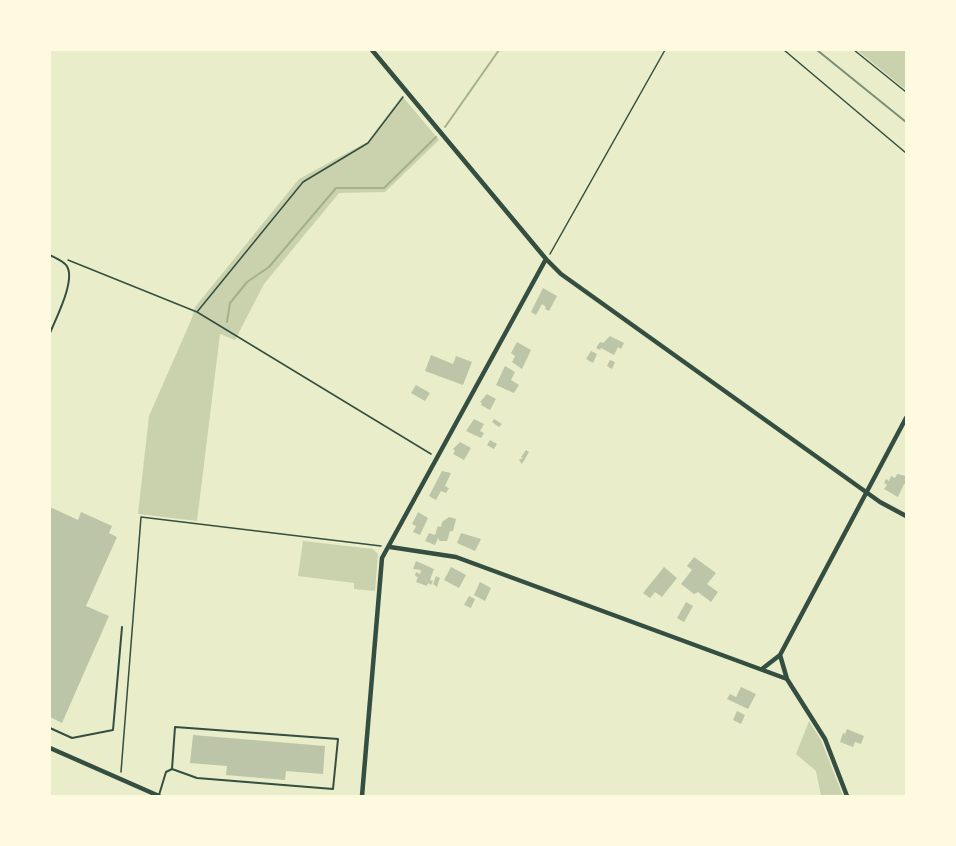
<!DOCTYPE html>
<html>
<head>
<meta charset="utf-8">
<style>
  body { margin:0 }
  #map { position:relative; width:956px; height:846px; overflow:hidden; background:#e9edc9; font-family:Quicksand,sans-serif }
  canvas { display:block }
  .frame { position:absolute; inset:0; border:51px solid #fefae0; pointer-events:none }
</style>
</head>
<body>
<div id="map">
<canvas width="956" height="846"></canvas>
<div class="frame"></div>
</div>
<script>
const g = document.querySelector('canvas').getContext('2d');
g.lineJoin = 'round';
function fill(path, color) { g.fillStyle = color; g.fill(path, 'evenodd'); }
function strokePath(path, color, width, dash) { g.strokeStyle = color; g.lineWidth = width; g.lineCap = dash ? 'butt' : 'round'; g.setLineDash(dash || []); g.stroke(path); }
const green = new Path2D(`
  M857 50H906V90Z
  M402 96 439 140 385 192 339 193 264 284 235 340 220 334 197 521 138 514 149 416 192 318 195 307 299 179 367 142Z
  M303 541 373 549 378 554 375 591 354 589V583L298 576Z
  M809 721 821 740 843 796H821L816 771 796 754Z`);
const stream = new Path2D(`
  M445 127 499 50
  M227 322 230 303 247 282 269 267 336 188H384L436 137`);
const building = new Path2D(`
  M543 288 557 296 549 311 545 309 546 307 542 304 536 315 531 312Z
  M610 336 624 343 621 349 618 347 614 355 601 348 600 350 596 348 600 342 603 343Z
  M517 342 531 350 522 369 512 362 515 356 511 353Z
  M591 351 597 354 593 363 586 359Z
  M431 355 453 364 456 356 472 362 463 385 425 371Z
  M610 360 615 362 612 369 607 366Z
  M505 366 515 372 511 380 519 385 514 393 496 385Z
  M416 385 430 393 425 401 411 393Z
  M487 394 496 399 490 410 481 405 482 403 480 402Z
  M474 419 484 424 480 431 484 433 481 438 466 431Z
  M494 419 502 424 499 427 492 422Z
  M490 440 497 444 494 449 487 445Z
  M460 442 471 448 464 460 453 454 455 451 453 449Z
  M526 450 529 452 522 464 519 460 523 458 521 457Z
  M442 471 451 473 445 486 449 488 446 493 441 491 436 500 429 496Z
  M897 474 906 476V485L904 484 898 497 884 489 887 485 884 483 886 479 889 481 891 476 895 478Z
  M50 507 78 520 81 512 112 526 109 533 117 537 86 606 109 616 62 723 50 717Z
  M418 512 428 518 420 535 413 532 416 526 412 524Z
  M449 517 456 519 453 531H450L447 541H439V539L438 538 435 545 425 541 429 533 435 535 438 526 441 527 442 522Z
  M461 533 481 539 475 551 457 543Z
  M694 557 716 573 707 584 718 592 711 602 698 592 694 594 681 584 692 570 687 566Z
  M416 561 434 569 430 580 433 581 431 585 428 583 427 586 416 582 418 577 415 576 416 572 420 574 421 570 413 569Z
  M451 567 466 575 459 588 444 580Z
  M664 567 677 578 662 597 655 592 650 598 643 593Z
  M436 576 440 578 437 587 433 584Z
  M480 582 491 588 485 601 474 595Z
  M469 596 475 599 471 608 464 605Z
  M686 602 693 606 684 622 677 618Z
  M741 687 756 694 748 709 727 699 730 694 736 697Z
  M737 711 745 715 741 724 733 720Z
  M847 729 864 736 861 744 855 742 853 747 840 742 843 733 845 734Z
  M193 735 325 746 323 774 286 771 285 780 226 775 227 766 190 763Z`);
const path = new Path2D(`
  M784 50 906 153
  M854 50 906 92
  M550 254 665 50
  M68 260 197 312 431 454
  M197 312 303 182 368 143 403 97
  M121 772 141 517 381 546`);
const service = new Path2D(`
  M50 255C55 258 62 260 66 265 77 278 56 318 50 333
  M175 727 338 739 333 789 197 778 172 769Z
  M50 728 72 738 113 730 122 627
  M159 795 166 772 172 769`);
const minor = new Path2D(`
  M372 50 546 259 561 274 880 502 906 516
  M390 547 456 557 787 679
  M780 655 787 679 825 739 847 796
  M762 669 780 655 906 418
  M50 748 159 796
  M362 796 382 558 546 259`);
const rail = new Path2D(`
  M817 50 906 122`);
fill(green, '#cad2ad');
strokePath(stream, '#a3b18a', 2);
fill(building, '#bcc5a7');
strokePath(path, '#344e41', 1.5);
strokePath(service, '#344e41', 2);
strokePath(minor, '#344e41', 4.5);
strokePath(rail, '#7c8e77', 2);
</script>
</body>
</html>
